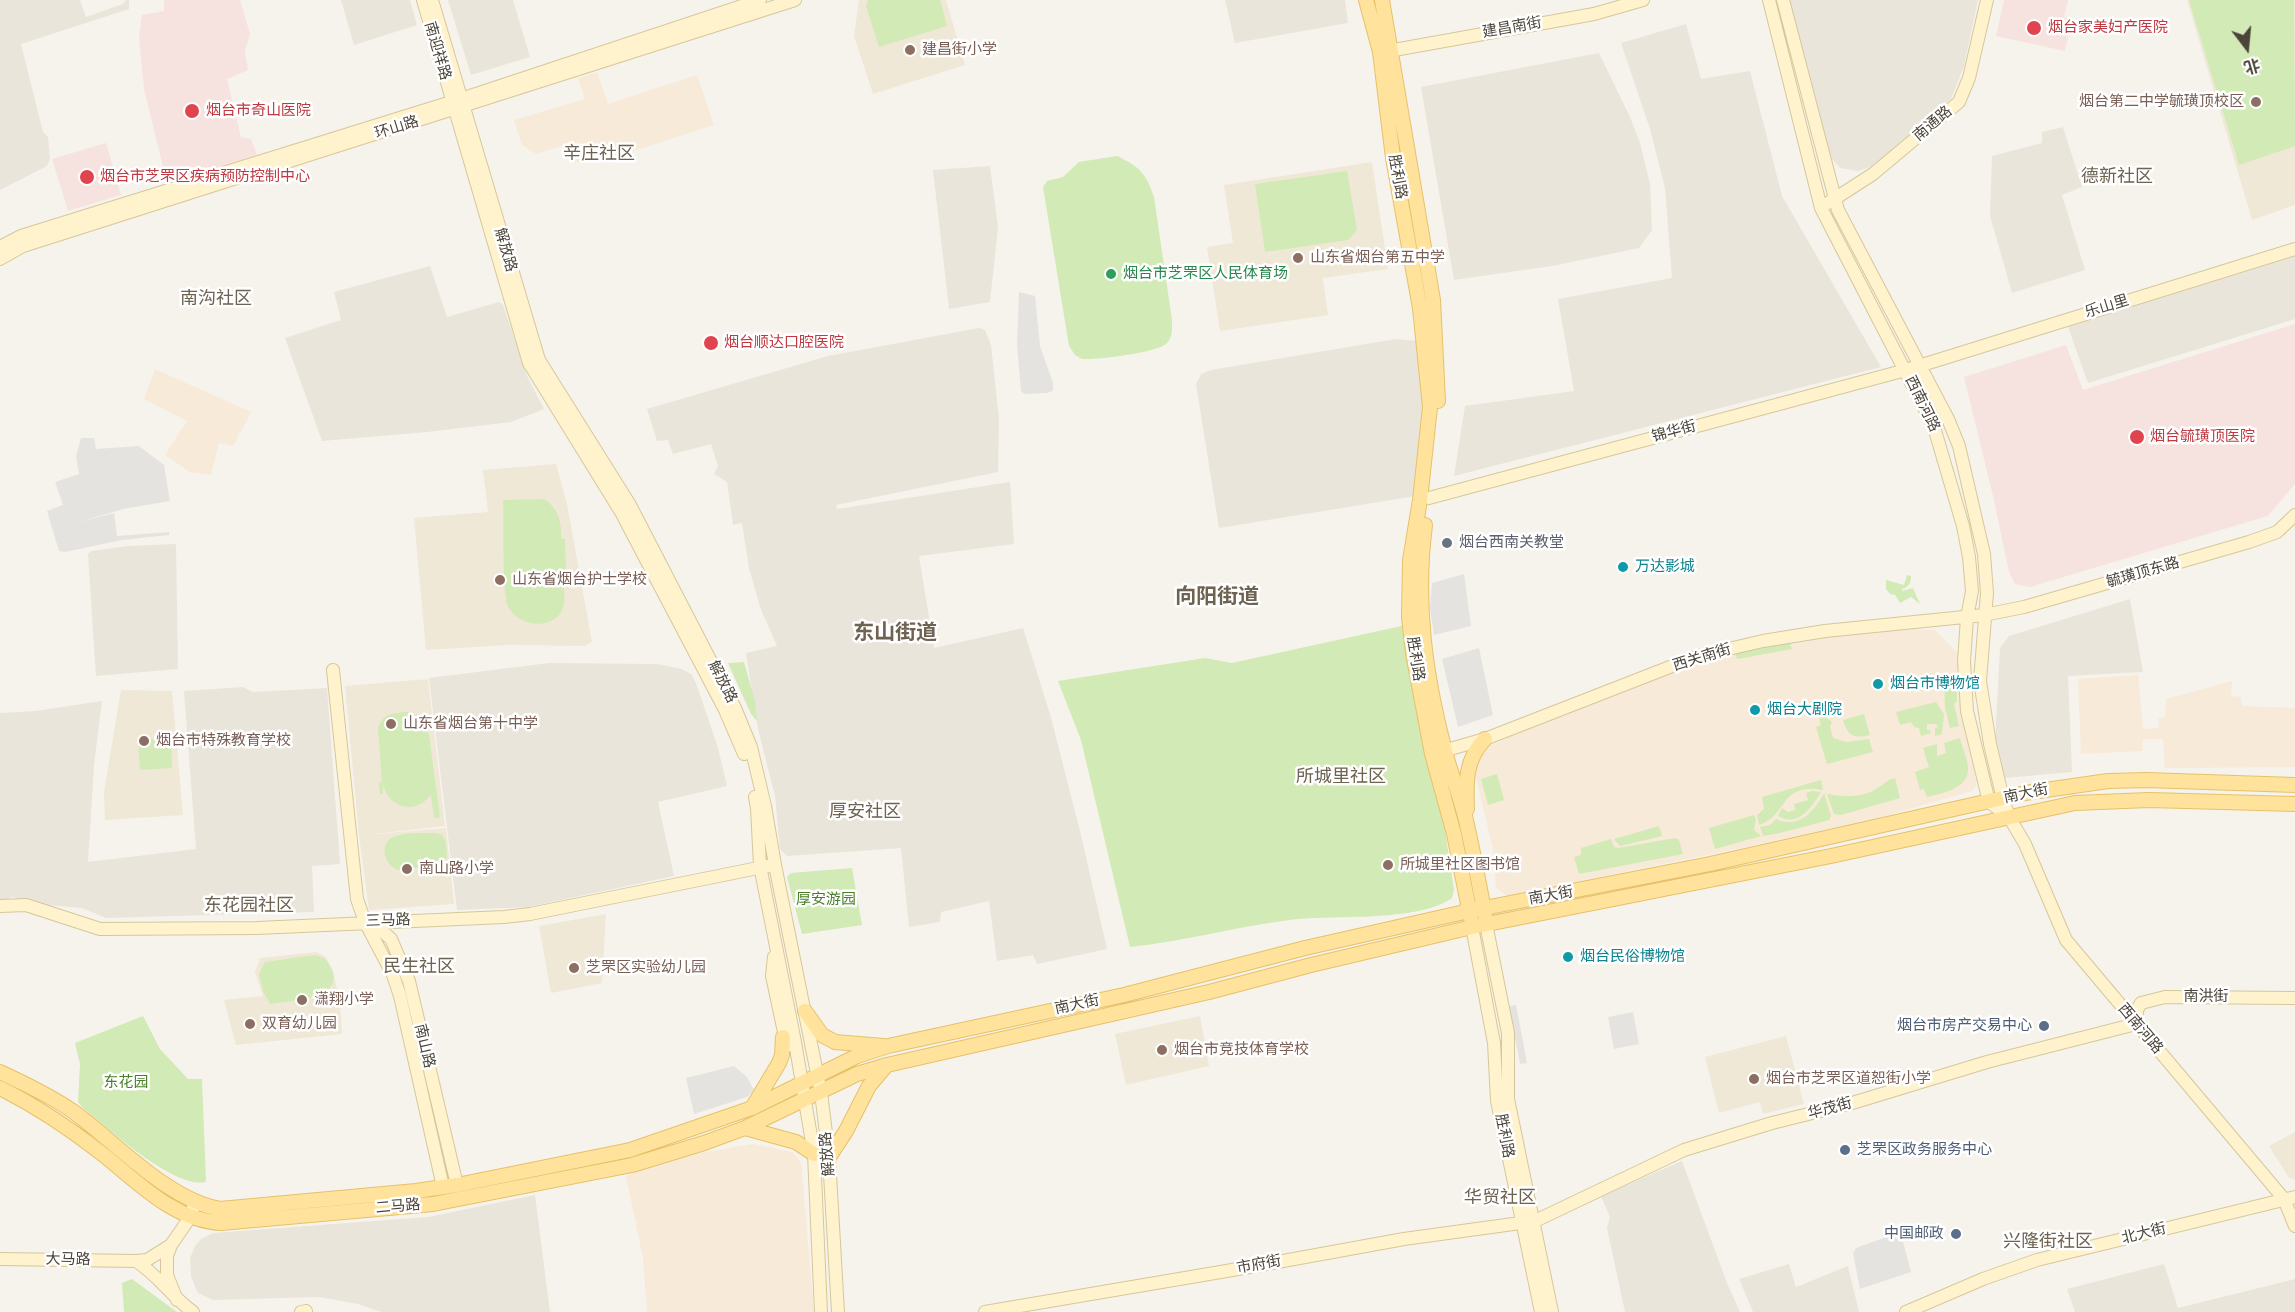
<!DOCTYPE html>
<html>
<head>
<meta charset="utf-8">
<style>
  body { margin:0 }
  #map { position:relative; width:2295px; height:1312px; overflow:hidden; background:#f6f3ec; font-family:"DejaVu Sans","Noto Sans SC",sans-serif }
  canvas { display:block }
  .north { position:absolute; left:2217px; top:18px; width:60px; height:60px; -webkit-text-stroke:4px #fff; paint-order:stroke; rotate:164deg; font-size:16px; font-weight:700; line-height:24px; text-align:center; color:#4b4439 }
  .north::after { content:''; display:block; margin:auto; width:21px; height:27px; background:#4b4439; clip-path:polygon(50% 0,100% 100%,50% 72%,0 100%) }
</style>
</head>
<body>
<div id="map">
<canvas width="2295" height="1312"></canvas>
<div class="north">北</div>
</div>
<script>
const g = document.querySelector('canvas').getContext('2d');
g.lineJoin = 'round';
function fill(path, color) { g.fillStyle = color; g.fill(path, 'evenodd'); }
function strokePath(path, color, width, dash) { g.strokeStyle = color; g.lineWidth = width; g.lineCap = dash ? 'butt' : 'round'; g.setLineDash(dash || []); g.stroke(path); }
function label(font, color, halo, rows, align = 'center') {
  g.font = font + ' "DejaVu Sans","Noto Sans SC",sans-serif'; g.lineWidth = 5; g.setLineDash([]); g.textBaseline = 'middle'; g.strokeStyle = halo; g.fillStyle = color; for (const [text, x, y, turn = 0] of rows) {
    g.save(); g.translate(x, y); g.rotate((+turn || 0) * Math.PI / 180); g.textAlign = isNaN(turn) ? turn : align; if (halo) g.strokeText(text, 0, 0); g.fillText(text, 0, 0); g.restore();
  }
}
const residential = new Path2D(`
  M0 0H80L86 17 123 4 126 0H129V9L21 44 43 132 48 137 50 159 47 166 0 190Z
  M341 0H410L417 25 354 45Z
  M448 0H513L530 57 471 75Z
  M1225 0H1345L1348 23 1235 43Z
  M1787 0H1978L1964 66 1951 99 1873 166 1858 171 1840 168 1832 159 1825 139Z
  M1686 24 1701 79 1750 71 1782 196 1881 367 1454 476 1465 406 1574 391 1558 299 1672 278 1665 188 1650 129 1621 43Z
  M1599 53 1630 117 1640 143 1650 184 1652 230 1639 248 1552 266 1454 280 1421 87Z
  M2063 127 2082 187 2062 195 2085 270 2012 293 1990 216 1992 156 2042 143V132Z
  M990 166 998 227 990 302 949 309 933 170Z
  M2295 255V319L2088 383 2068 327Z
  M430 266 447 317 499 302 503 305 527 376 544 409 511 422 427 432 322 441 285 338 341 320 334 292Z
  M979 328 985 330 991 345 999 419 998 472 836 505 837 509 1010 482 1014 544 919 556 934 648 1023 628 1050 714 1080 831 1107 949 1037 964 1033 955 997 961 989 901 941 912 940 922 909 927 901 848 787 856 780 849 775 796 758 729 746 653 777 646 760 607 749 568 742 523 733 525 727 482 714 474 718 466 711 444 673 454 668 440 657 441 647 409 828 356Z
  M1396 339 1418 341 1425 408 1416 496 1219 528 1196 384 1201 374 1211 370Z
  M176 544 178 669 96 676 88 554 91 551 128 546Z
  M2130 599 2143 672 2068 676 2072 772 1993 779 2000 648 2009 636Z
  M549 663 657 664 682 669 691 674 696 683 718 748 727 786 658 802 674 876 528 907 457 910 429 678Z
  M243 687 253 692 327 688 340 864 312 866 314 912 106 918 82 908 34 904 13 897 0 901V713L36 711 102 701 94 765 88 862 196 849 184 691Z
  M1682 1161 1727 1283 1740 1312H1625L1607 1228 1610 1217 1601 1196Z
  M535 1195 550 1312H381L358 1304 319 1297 213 1300 198 1293 191 1277 190 1258 195 1246 201 1239 213 1233 428 1217Z
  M1789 1264 1796 1287 1848 1266 1859 1312H1753L1739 1279Z
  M2164 1264 2178 1308 2295 1279V1312H2075L2067 1289Z`);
const commercial = new Path2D(`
  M597 72 608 104 697 75 714 125 627 153 575 162 570 143 536 154 522 145 514 120 585 99 578 78Z
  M155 369 251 412 233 446 219 443 211 475 190 472 165 455 187 421 144 399Z
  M1909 629 1935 630 1958 653 1961 713 1976 780V786L1972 791 1878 818 1737 849 1511 895H1506L1496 888 1493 849 1475 774 1479 758 1490 746 1514 734 1712 656 1822 636Z
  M2138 675 2143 729 2159 728 2158 719 2165 716 2166 699 2232 681 2231 696 2241 697 2242 706 2295 708V767L2165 768 2163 739H2143L2142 751 2081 754 2078 679Z
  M753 1144 792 1152 801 1162 814 1312H647L643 1258 626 1176 682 1156Z`);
const education = new Path2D(`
  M859 0H946L965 65 873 94 854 36Z
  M2187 0H2295V205L2252 220Z
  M1372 162 1388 269 1323 278 1328 315 1220 331 1207 247 1233 243 1224 185Z
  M556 464 567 504 592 642 585 646 509 645 426 650 414 518 488 512 483 470Z
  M428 679 445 826 365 835 446 828 454 904 369 910 359 835 345 686Z
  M121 690 172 691 183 815 105 820 104 792Z
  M606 914 602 983 551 993 539 926Z
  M317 952 326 957 333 971 340 1003 342 1034 236 1045 224 1000 263 996 255 972 260 958Z
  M1200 1016 1209 1066 1126 1085 1115 1034Z
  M1786 1036 1804 1104 1763 1114 1760 1102 1719 1113 1705 1057Z
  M2295 1132V1179L2289 1178 2269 1146Z`);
const medical = new Path2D(`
  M164 0H240L250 34 245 51 248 70 227 79 241 137 251 139 257 155 167 183 144 89 139 38 142 15 164 11Z
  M2004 0H2068L2064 17 2072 19 2065 51 1996 36Z
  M106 143 121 195 68 211 52 159Z
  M2295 324V484L2268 516 2030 587 2015 584 2009 572 1993 496 1964 377 2066 345 2083 390Z`);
const green = new Path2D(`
  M868 0H940L947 26 879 47 866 6Z
  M2189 0H2294L2295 146 2239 165Z
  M1117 156C1140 167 1146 173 1154 197L1172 320C1172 329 1173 336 1167 343 1157 353 1096 360 1082 359L1075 355 1069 346 1043 187 1047 181 1063 177 1079 162Z
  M1347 171 1357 230 1348 240 1265 252 1255 184Z
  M544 499C558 508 562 522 561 539H565L566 574 562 575C563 584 566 598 563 607 555 632 518 627 508 606 502 594 504 518 503 500Z
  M1907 575 1911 576C1911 583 1909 587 1902 589V591L1913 588 1920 604 1911 597 1900 603 1895 595 1890 594 1886 589V580L1904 585Z
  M1406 625 1445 830 1454 890 1452 898C1416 923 1334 914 1289 920 1236 927 1184 941 1130 947L1081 740 1058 681 1205 658 1232 663Z
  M1790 643 1792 649 1737 659 1735 653Z
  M744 662 755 701 757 721 751 714 728 663Z
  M1956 678 1957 701 1954 704 1959 726 1950 728 1945 708 1944 679Z
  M1936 702 1944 714 1942 734 1935 736V728L1939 727 1936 724H1927V730H1930L1931 733 1921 736 1919 728 1914 727 1911 722 1900 725 1896 712Z
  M1817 711 1832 722 1830 727 1833 738 1847 742 1869 739 1873 752 1827 764 1816 727 1821 725Z
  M408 712 421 719 429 735 440 817 434 818 431 795C415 815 389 809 383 784V794H380L379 782H382L378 727C384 713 394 713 408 712Z
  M1864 714 1870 735C1854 739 1848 736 1843 720Z
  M171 738 172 768 140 770 138 740Z
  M1960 738C1962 748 1969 761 1968 771 1967 789 1939 794 1927 797L1924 789 1920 790 1915 772 1929 767 1923 748 1937 744V756L1946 753 1944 743Z
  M1497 774 1504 800 1488 805 1481 779Z
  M1895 778 1900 798 1841 815 1834 814 1827 794C1843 797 1866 798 1879 787 1886 783 1886 780 1895 778Z
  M1821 780 1823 790C1779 782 1788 816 1759 825L1757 815 1764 809 1762 797Z
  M1812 791 1821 792C1812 807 1798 828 1778 816L1782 808 1788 812 1795 810 1794 804 1808 800 1806 793Z
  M1824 793 1831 816 1829 820 1780 833 1763 836 1760 827 1770 825 1776 819C1798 830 1815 811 1824 793Z
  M1754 815 1756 820 1754 830 1761 836 1715 849 1709 828Z
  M1659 826 1662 836 1620 846 1614 839Z
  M437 833C448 836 446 847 447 857L442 864 400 870C385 868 378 844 393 837 405 832 424 833 437 833Z
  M1675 838 1679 840 1683 854 1579 874 1574 857 1581 855V848L1611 839 1614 847 1618 848Z
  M852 868 862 925 802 934 787 877 791 873Z
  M315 955 324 958C358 998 294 1000 270 1004L263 991 259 974 265 962Z
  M143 1016 160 1049 188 1079H202L206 1182C174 1189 109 1129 83 1108L78 1102 80 1064 75 1043Z
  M132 1279 177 1312H124L122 1283Z`);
const parking = new Path2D(`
  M1019 292 1035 296 1040 346 1053 383V391L1047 393 1024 394 1021 391 1017 345Z
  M81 438H94L96 449 139 446 164 465 170 501 123 509 79 522 114 513 117 536 169 532V535L122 540 65 552 59 551 47 511 63 505 55 482 79 474 76 456Z
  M1464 574 1471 626 1434 635 1430 608 1432 583Z
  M1479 648 1493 715 1458 727 1442 659Z
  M1516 1005 1527 1063 1520 1064 1509 1006Z
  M1633 1012 1639 1044 1614 1049 1608 1017Z
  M734 1066 747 1077 754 1090 747 1097 694 1114 686 1078Z
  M1895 1234 1897 1239 1902 1238 1911 1272 1860 1289 1853 1253 1856 1248Z`);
const secondary = new Path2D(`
  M423 0 529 363 621 512 725 710 744 754
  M432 0 539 360 630 505 735 708 751 747 765 806 775 865 821 1093 829 1157 838 1312
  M1769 0 1821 208 1934 427 1963 526 1969 557 1972 591 1967 618 1964 661 1967 711 1989 802 2009 817
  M1783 0 1838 210 1948 419 1959 446 1984 554 1987 593 1980 681 1990 744 2003 799 2009 817 2025 844 2066 940 2284 1199 2295 1226
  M1383 52 1594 14 1643 0
  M1828 203 1873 174 1959 102 1969 78 1987 0
  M0 247 21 236 461 99 760 0
  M0 259 23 246 795 0
  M1429 498 1906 370 2295 249
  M333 670 357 899 365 922 393 975 400 996 443 1187
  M1436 753 1485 739 1698 656 1763 641 1825 631 1984 615 2024 607 2249 542 2277 532 2295 515
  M755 797 757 808 760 866 795 1042 814 1154 821 1312
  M0 906 26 905 100 929 257 928 504 917 530 914 768 866
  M368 923 380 929 391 939 409 981 457 1185
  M1486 924 1508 1033V1099L1552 1312
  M1472 927 1494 1043 1497 1101 1541 1312
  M774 957 772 976 787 1046
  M2136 1024 2137 1010 2141 1003 2165 997 2295 998
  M0 1259 136 1261 147 1260 171 1245
  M136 1261C159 1276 171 1296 193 1312
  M177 1300 167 1275V1256L171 1245 191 1216 195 1201
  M301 1312 306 1311
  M985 1312 1250 1267 1404 1239 1535 1221 1684 1150 1772 1123 1849 1104 1987 1062 2136 1024
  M1906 1312 1983 1279 2037 1260 2295 1197`);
const primary = new Path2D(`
  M1366 0 1380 52 1393 158 1420 308 1430 407 1420 500 1410 560 1409 617 1413 653 1432 754 1454 834 1471 919
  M1382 0 1433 300 1438 401
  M1425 525C1415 603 1425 675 1445 751 1451 776 1462 800 1467 825 1474 855 1479 885 1485 915
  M1467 809C1466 783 1465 759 1485 739
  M805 1011 822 1035 835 1042 883 1046
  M0 1072C26 1084 51 1096 74 1112 116 1143 168 1200 220 1209L416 1191 457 1185 630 1150 752 1108 857 1056 888 1046 1124 995 1305 948 1469 911 1710 864 2025 793 2108 781 2146 780 2295 785
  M0 1088C36 1106 69 1128 101 1153 137 1181 172 1220 221 1223L433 1204 632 1165 704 1143 745 1128 857 1074 887 1065 1209 992 1311 965 1472 927 1831 856 2075 803 2149 800 2295 804
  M752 1108 779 1063 782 1055 783 1037
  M745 1128 796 1142 814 1154
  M829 1157 846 1131 869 1086 885 1067`);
const markers = [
  [2034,28,8,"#e0444e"],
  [910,50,6,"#8d6e63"],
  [2256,102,6,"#8d6e63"],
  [192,111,8,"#e0444e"],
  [87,177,8,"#e0444e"],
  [1298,258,6,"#8d6e63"],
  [1111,274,6,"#2e9e5b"],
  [711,343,8,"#e0444e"],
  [2137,437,8,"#e0444e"],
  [1447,543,6,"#6b7280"],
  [1623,567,6,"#0f9aa8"],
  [500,580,6,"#8d6e63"],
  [1878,684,6,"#0f9aa8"],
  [1755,710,6,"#0f9aa8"],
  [391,724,6,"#8d6e63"],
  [144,741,6,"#8d6e63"],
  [1388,865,6,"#8d6e63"],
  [407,869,6,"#8d6e63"],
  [1568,957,6,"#0f9aa8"],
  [574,968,6,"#8d6e63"],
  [302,1000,6,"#8d6e63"],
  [250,1024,6,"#8d6e63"],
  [2044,1026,6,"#5c6f8a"],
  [1162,1050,6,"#8d6e63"],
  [1754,1079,6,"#8d6e63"],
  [1845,1150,6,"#5c6f8a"],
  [1956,1234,6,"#5c6f8a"]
];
const streetNames = [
  ["建昌南街",1512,28,-10],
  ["南迎祥路",437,51,74],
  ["南通路",1933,124,-40],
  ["环山路",397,128,-17],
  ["胜利路",1397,177,80],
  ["解放路",505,250,74],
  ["乐山里",2107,307,-17],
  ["西南河路",1922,404,64],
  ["锦华街",1674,432,-15],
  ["毓璜顶东路",2143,573,-16],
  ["西关南街",1702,658,-17],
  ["胜利路",1415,659,81],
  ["解放路",722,682,63],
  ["南大街",2026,794,-12],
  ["南大街",1551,896,-10],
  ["三马路",388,921,-2],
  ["南洪街",2206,997],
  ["南大街",1077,1005,-12],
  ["西南河路",2140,1029,50],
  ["南山路",424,1046,77],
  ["华茂街",1830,1109,-15],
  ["胜利路",1504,1136,79],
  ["解放路",828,1154,-95],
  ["二马路",398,1207,-5],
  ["北大街",2144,1234,-14],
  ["大马路",68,1260,1],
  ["市府街",1259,1265,-10]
];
const healthNames = [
  ["烟台家美妇产医院",2048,28],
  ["烟台市奇山医院",206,111],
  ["烟台市芝罘区疾病预防控制中心",100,177],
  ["烟台顺达口腔医院",724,343],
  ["烟台毓璜顶医院",2150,437]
];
const educationNames = [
  ["建昌街小学",922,50],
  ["烟台第二中学毓璜顶校区",2244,102,"right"],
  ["山东省烟台第五中学",1310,258],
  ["山东省烟台护士学校",512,580],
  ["山东省烟台第十中学",403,724],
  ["烟台市特殊教育学校",156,741],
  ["所城里社区图书馆",1400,865],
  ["南山路小学",419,869],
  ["芝罘区实验幼儿园",586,968],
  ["潇翔小学",314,1000],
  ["双育幼儿园",262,1024],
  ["烟台市竞技体育学校",1174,1050],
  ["烟台市芝罘区道恕街小学",1766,1079]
];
const leisureNames = [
  ["烟台市芝罘区人民体育场",1123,274]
];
const worshipNames = [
  ["烟台西南关教堂",1459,543]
];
const cultureNames = [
  ["万达影城",1635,567],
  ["烟台市博物馆",1890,684],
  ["烟台大剧院",1767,710],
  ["烟台民俗博物馆",1580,957]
];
const parkNames = [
  ["厚安游园",826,900],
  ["东花园",126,1083]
];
const serviceNames = [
  ["烟台市房产交易中心",2032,1026],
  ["芝罘区政务服务中心",1857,1150,"left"],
  ["中国邮政",1944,1234]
];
const quarterNames = [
  ["辛庄社区",599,154],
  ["德新社区",2117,177],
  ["南沟社区",216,299],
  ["所城里社区",1341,777],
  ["厚安社区",865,812],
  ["东花园社区",249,906],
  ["民生社区",419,967],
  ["华贸社区",1500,1198],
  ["兴隆街社区",2048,1242]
];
const districtNames = [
  ["向阳街道",1217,598],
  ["东山街道",895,634]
];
fill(residential, '#eae5da');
fill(commercial, '#f7ead8');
fill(education, '#efe8d6');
fill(medical, '#f6e3e0');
fill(green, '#d2eab5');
fill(parking, '#e5e3e0');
strokePath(secondary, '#d6c79b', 14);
strokePath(primary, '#e6c16a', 16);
strokePath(secondary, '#fff3cd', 12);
strokePath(primary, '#ffe39c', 14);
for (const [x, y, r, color] of markers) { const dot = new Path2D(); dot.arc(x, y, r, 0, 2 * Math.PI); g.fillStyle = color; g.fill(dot); strokePath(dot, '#fff', 2); }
label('15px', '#4b4439', '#fff', streetNames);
label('15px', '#be3a42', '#fff', healthNames, 'left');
label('15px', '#785e54', '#fff', educationNames, 'left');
label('15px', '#27864d', '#fff', leisureNames, 'left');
label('15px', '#5b616d', '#fff', worshipNames, 'left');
label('15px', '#0d838f', '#fff', cultureNames, 'left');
label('15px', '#4a7f2a', '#fff', parkNames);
label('15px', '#4e5e75', '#fff', serviceNames, 'right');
label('18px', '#6e6250', '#fff', quarterNames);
label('bold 21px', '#6e6250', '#fff', districtNames);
</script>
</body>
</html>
